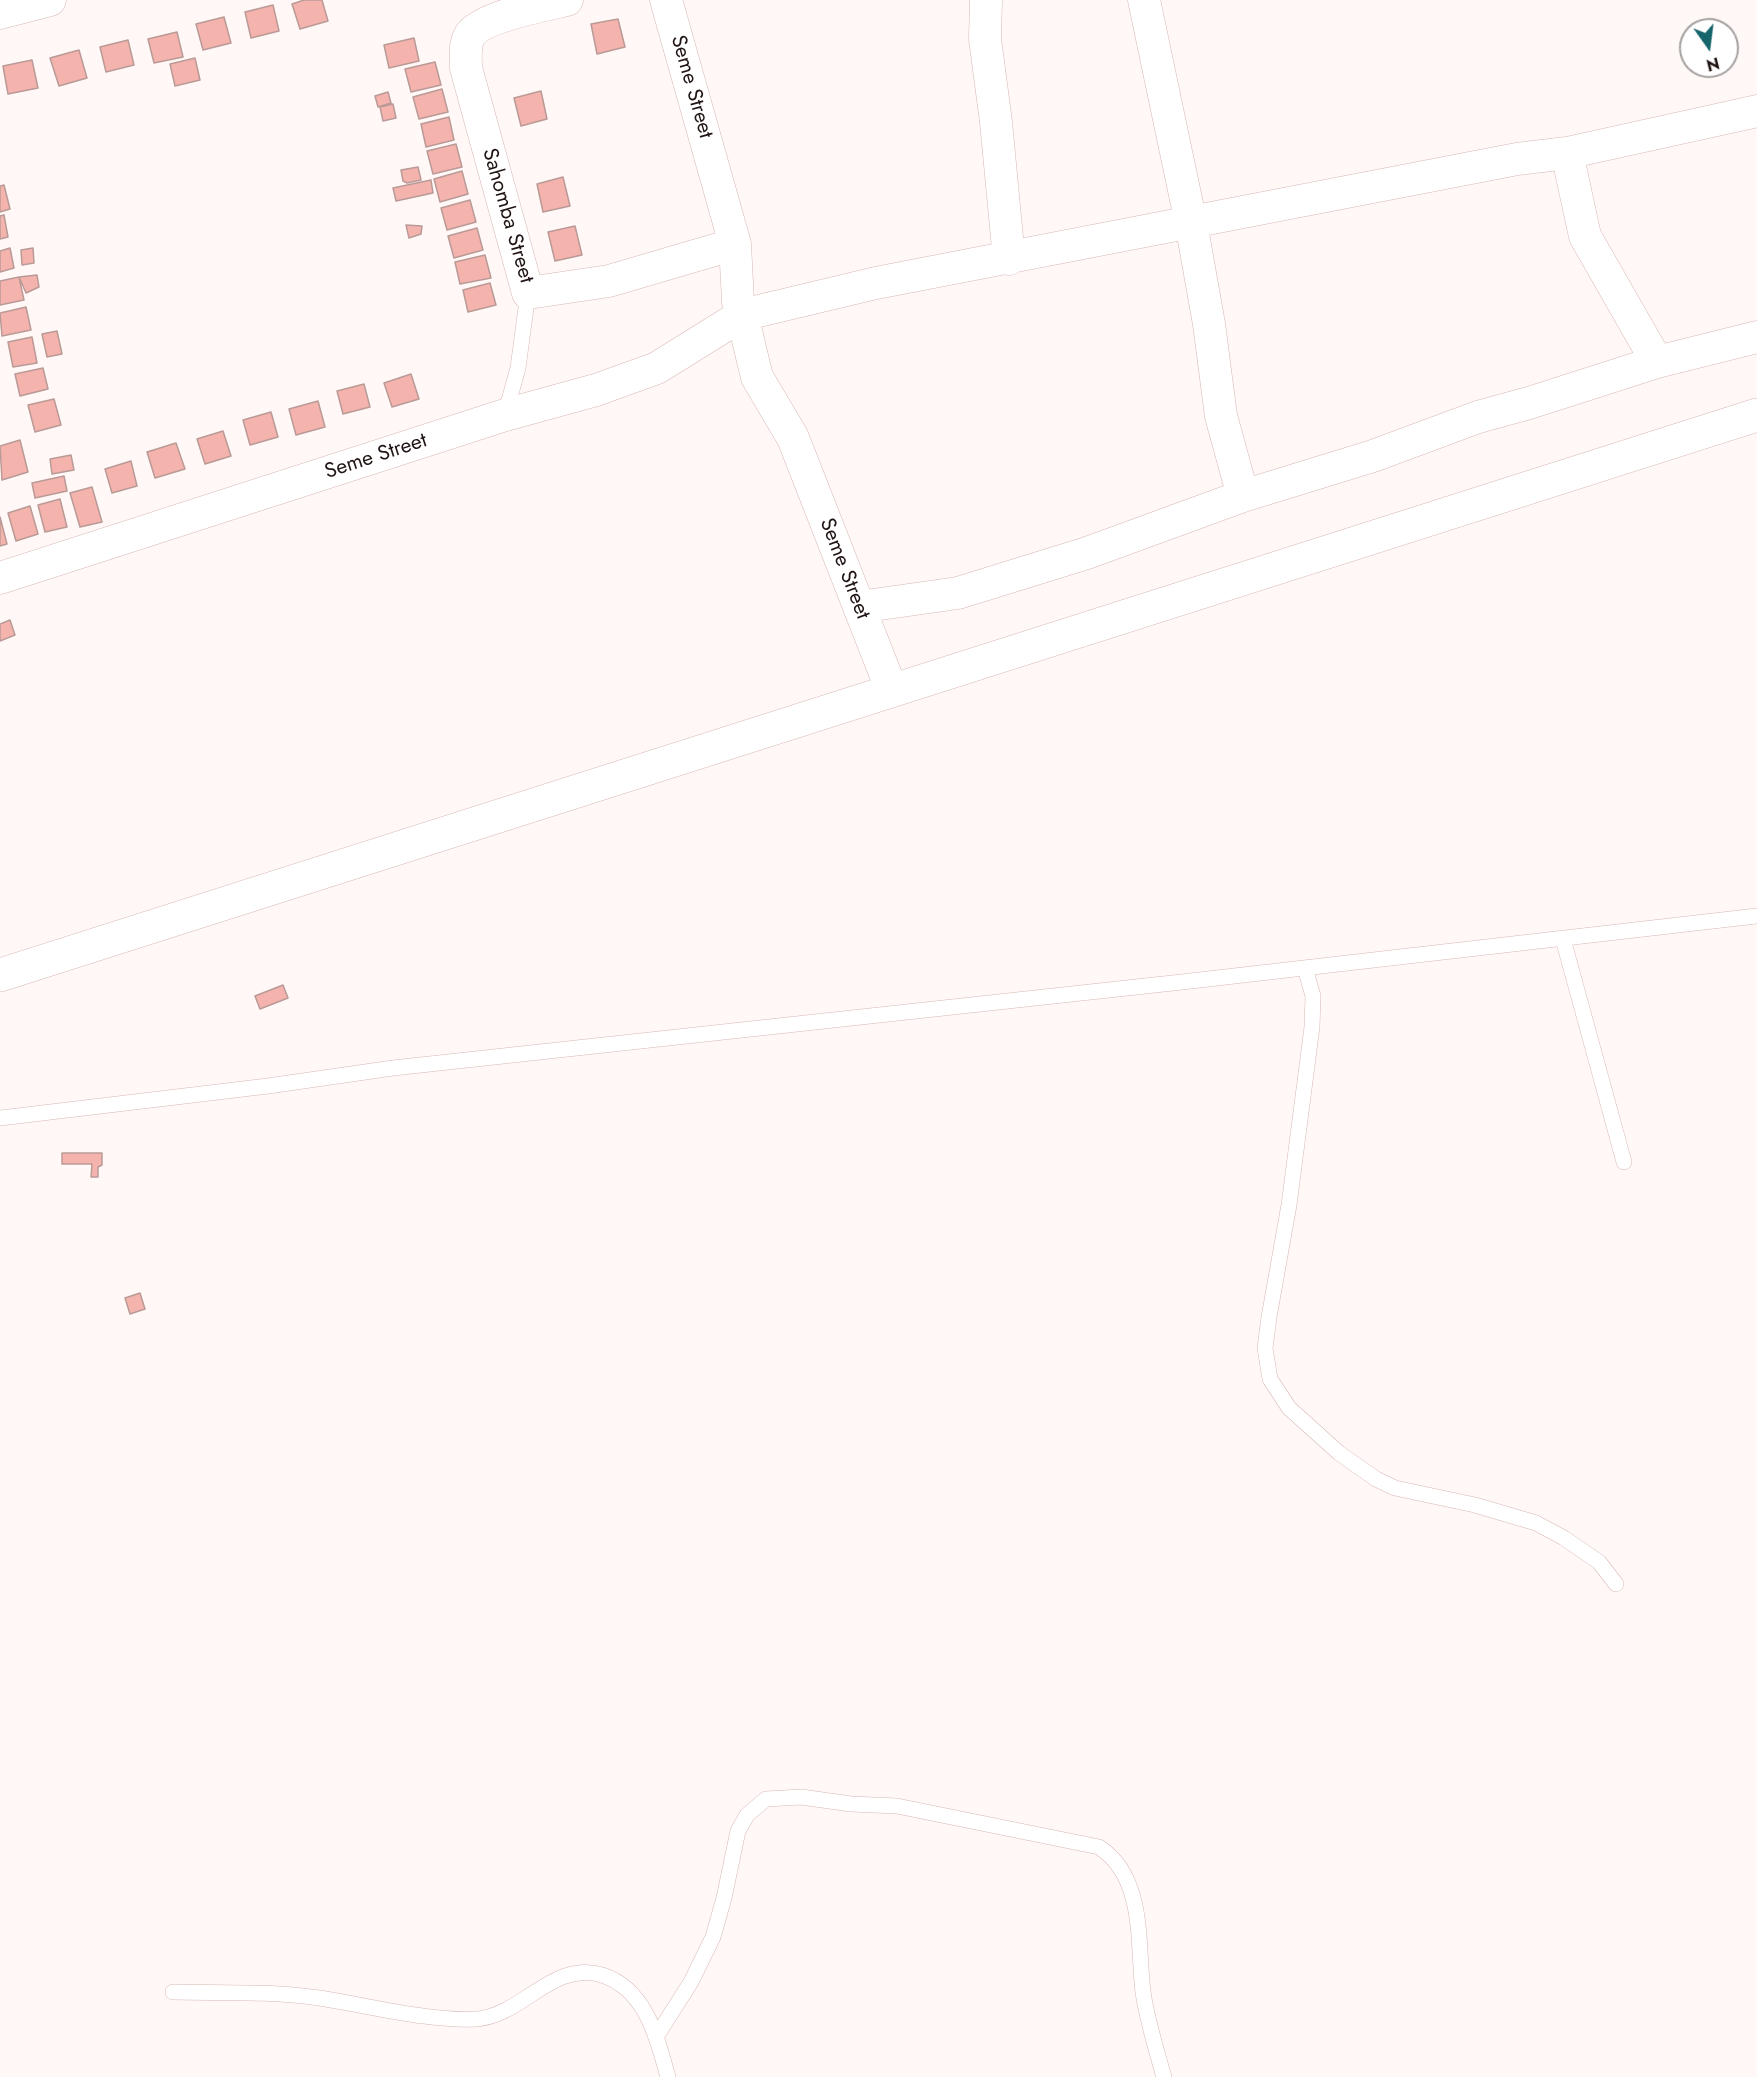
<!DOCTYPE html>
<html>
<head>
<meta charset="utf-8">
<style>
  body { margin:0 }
  #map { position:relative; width:1757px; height:2077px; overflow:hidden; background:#fff8f7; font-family:Jost,sans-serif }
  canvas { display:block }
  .north { position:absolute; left:1679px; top:18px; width:60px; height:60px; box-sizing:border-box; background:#fff; border:2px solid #a6a1a1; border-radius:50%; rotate:166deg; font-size:16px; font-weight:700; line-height:24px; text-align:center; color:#201514 }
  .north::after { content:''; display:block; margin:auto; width:21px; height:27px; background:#16646c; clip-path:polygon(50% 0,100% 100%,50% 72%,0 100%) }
</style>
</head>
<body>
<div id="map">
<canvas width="1757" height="2077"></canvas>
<div class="north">N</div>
</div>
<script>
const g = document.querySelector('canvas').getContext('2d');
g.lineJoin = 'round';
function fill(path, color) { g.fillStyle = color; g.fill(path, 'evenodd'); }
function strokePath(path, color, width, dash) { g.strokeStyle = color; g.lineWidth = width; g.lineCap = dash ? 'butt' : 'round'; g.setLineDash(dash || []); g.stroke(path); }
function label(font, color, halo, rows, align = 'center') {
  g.font = font + ' Jost,sans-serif'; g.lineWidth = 5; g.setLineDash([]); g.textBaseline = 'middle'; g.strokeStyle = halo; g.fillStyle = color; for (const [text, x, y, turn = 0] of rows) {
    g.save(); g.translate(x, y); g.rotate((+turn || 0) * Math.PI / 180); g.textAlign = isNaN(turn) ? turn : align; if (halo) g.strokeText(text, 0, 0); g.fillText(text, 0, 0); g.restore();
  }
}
const building = new Path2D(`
  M304 0H322L328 21 300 29 292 4Z
  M273 5 279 31 251 38 245 12Z
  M224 17 231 43 203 50 196 24Z
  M618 19 625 47 597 54 591 24Z
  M177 32 183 57 154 63 148 39Z
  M414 38 419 61 389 68 384 45Z
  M128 40 134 65 106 72 100 47Z
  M79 50 87 78 59 86 50 58Z
  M195 58 200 80 175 86 170 64Z
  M32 60 38 88 8 94 3 66Z
  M435 62 441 85 411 92 405 69Z
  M442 89 448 112 419 119 413 97Z
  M541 91 547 119 521 126 514 98Z
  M388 92 391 103 378 107 375 96Z
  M393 104 396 118 383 121 380 107Z
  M449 117 454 140 426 147 421 124Z
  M456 144 462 167 433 174 427 151Z
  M418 167 421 180 407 183 403 181 401 170Z
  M462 171 468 194 440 202 434 179Z
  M563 177 570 206 543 212 537 184Z
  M431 180 433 193 396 201 393 188Z
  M4 185 10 209 0 212V186Z
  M470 200 476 222 447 230 441 208Z
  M4 215 8 237 0 239V216Z
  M406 225 422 226 421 234 409 238Z
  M575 226 582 255 555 261 548 232Z
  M477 228 483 250 454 258 448 236Z
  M10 248 14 268 0 272V251Z
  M33 248 34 263 22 265 21 250Z
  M485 255 491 278 460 284 455 262Z
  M37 275 39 287 26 293 19 277Z
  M19 277 24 300 0 305V281Z
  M490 283 496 305 468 312 463 290Z
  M26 307 31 330 2 336 0 313Z
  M57 331 62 354 47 357 42 334Z
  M32 337 37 363 13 367 8 342Z
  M43 368 48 389 20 396 15 374Z
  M411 374 419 399 392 407 384 383Z
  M364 384 370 407 343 414 337 391Z
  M54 399 61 425 35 432 28 405Z
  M318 401 325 427 296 435 289 409Z
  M271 412 278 437 250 445 243 420Z
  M223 431 231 456 205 464 197 439Z
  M20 440 28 472 2 480 0 446Z
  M176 443 185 469 155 478 147 452Z
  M71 455 74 470 52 474 50 459Z
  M131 461 137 486 112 493 105 469Z
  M64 476 67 491 35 498 32 483Z
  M92 487 102 522 80 527 70 493Z
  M60 499 67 527 45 532 38 505Z
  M30 506 38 534 16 541 8 513Z
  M0 517 7 544 0 546Z
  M10 620 15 635 0 641V624Z
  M283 985 288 998 260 1009 255 996Z
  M62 1153H102V1165L98 1167V1177H91L92 1164H62Z
  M140 1293 145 1309 130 1314 125 1298Z`);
const service = new Path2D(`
  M505 415 518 368 528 293
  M1563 939 1624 1162
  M1305 968 1313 996 1312 1027 1289 1205 1269 1317 1265 1348 1270 1379 1289 1408 1339 1453 1376 1479 1395 1488 1475 1505 1536 1523 1564 1538 1599 1562 1616 1584
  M0 1118 268 1086 393 1068 1182 982 1757 916
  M173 1992C221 1993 272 1991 319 1998 366 2005 431 2022 477 2019 523 2015 553 1960 602 1975 646 1989 657 2038 668 2077
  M656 2037 691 1982 713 1937 724 1898 738 1831 747 1815 766 1799 801 1797 851 1804 897 1806 1099 1847C1146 1878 1137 1944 1143 1992 1147 2020 1156 2049 1164 2077`);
const minor = new Path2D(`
  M567 0C545 5 482 17 470 35 464 45 466 57 466 68L528 293 609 281 735 244
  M986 0 985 39 996 122 1009 259
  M1144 0 1191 223 1209 324 1221 416 1243 496
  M0 13 50 0
  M1567 153 1585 236 1657 362
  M0 578 505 415 596 390 657 368 742 315 738 302 735 244 666 0
  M859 607 958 593 1087 553 1243 496 1373 456 1478 417 1529 403 1657 362 1757 337
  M892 691 793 438 757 377 742 315 876 283 1517 159 1567 153 1757 111`);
const secondary = new Path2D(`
  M0 975 1757 415`);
const streetNames = [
  ["Seme Street",691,87,74],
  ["Sahomba Street",507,216,74],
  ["Seme Street",376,457,-18],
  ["Seme Street",844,569,69]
];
fill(building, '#f4b3ac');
strokePath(building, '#ba9a97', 1.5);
strokePath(service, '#d8b8b4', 16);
strokePath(minor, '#d8b8b4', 33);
strokePath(secondary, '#d8b8b4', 34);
strokePath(service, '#fff', 15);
strokePath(minor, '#fff', 32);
strokePath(secondary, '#fff', 33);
label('21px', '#201514', '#fff', streetNames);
</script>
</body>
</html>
